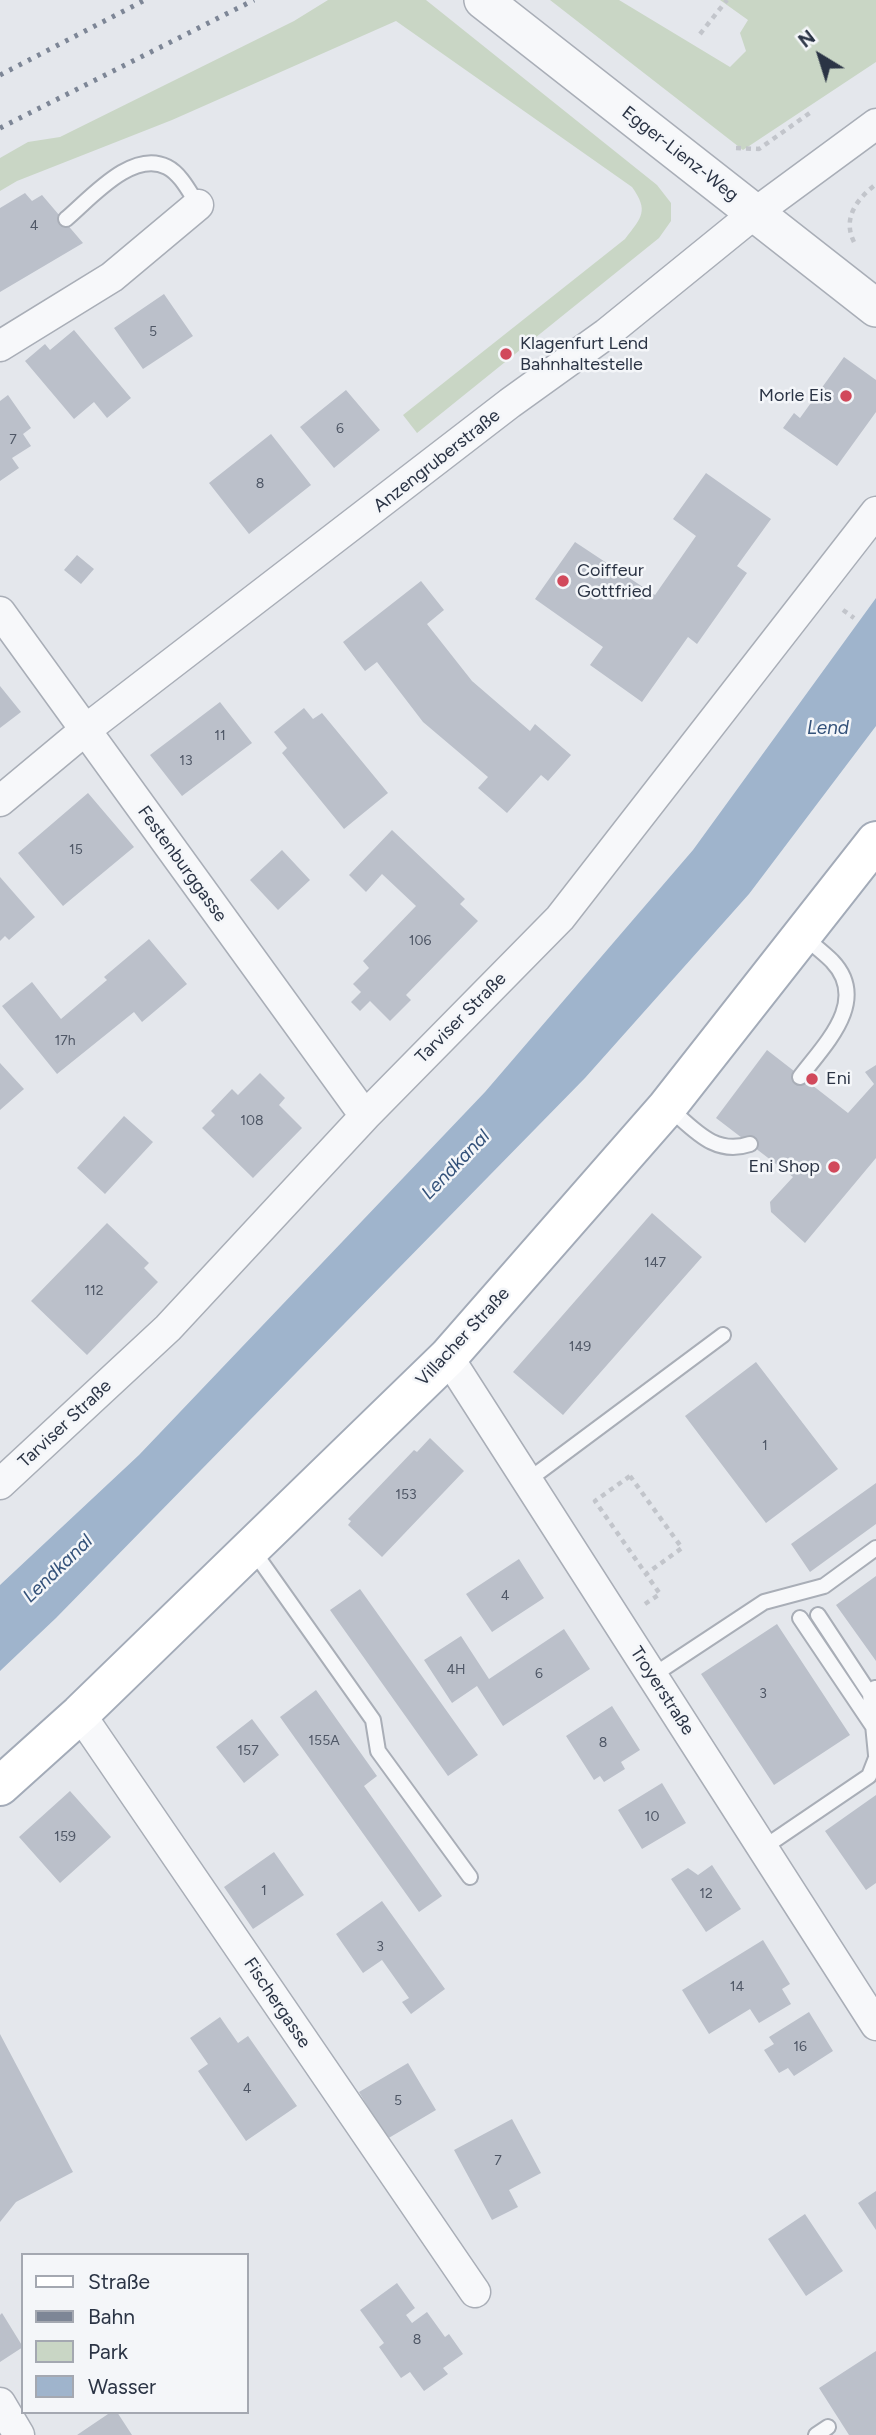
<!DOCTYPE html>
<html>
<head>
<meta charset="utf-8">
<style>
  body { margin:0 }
  #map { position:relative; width:876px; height:2435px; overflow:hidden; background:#e4e7ec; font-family:Figtree,sans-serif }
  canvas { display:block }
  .legend { position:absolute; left:21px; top:2253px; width:228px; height:161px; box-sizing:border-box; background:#f4f6f9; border:2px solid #a4a8b1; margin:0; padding:9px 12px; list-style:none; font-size:21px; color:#2b3445 }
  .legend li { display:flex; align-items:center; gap:14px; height:35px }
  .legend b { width:35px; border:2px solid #a4a8b1 }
  .north { position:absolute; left:785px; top:21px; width:70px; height:70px; -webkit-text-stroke:5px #f4f6f9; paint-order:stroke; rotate:322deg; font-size:19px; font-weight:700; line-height:28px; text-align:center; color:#2b3445 }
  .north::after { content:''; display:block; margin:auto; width:24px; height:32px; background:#2b3445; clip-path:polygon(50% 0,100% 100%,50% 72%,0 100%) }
</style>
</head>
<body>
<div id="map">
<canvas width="876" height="2435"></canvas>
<ul class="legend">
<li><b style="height:9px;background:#fff"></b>Straße</li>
<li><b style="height:9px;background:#7d8696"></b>Bahn</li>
<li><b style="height:19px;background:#c9d6c5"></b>Park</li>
<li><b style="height:19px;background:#9fb4cc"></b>Wasser</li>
</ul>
<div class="north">N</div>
</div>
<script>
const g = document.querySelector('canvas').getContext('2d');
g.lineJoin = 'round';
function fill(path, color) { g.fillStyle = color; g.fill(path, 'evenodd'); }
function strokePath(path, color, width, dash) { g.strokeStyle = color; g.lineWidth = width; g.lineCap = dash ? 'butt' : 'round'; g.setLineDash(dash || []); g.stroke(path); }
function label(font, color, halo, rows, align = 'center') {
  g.font = font + ' Figtree,sans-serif'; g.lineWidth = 5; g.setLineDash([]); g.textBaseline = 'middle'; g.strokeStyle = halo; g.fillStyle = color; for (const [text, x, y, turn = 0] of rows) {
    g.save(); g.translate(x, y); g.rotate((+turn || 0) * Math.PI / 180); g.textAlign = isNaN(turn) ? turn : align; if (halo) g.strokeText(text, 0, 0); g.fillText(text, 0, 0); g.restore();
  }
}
const green = new Path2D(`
  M328 0H426L657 185 671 203V221L659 238 417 433 403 415 625 239C642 217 649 211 632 187L396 21 172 120 17 181 0 191V158L28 142 60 137 294 21Z
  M550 0H619L730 67 746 51 740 33 748 20 720 0H876V62L743 150Z`);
const water = new Path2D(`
  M876 598V726L749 894 585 1078 56 1618 0 1671V1585L139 1455 485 1092 693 850Z`);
const building = new Path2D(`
  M25 193 32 201 42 195 83 243 0 292V208Z
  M164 294 193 336 143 369 114 328Z
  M74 330 131 398 107 418 94 402 74 419 25 361 45 344 50 350Z
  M844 357 876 380V412L837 466 783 428 794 413 800 418Z
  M346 390 380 430 334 468 300 427Z
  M8 395 31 428 23 434 31 446 12 458 19 468 0 481V401Z
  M271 434 311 485 249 534 209 483Z
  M706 473 771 519 737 566 747 573 697 644 688 637 642 702 590 665 603 647 535 599 575 542 655 595 696 536 673 519Z
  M77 555 94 569 81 584 64 570Z
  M421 581 444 610 427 624 472 681 530 731 535 724 571 755 548 781 541 775 507 813 478 788 488 777 423 722 377 662 365 671 343 642Z
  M0 686 21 712 0 728Z
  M220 702 252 743 182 796 150 755Z
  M304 708 313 719 322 713 388 793 344 829 282 753 287 748 274 732Z
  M88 793 134 847 63 906 18 853Z
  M392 830 465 899 460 904 478 921 406 995 411 1000 390 1021 370 1001 360 1011 351 1002 361 992 353 984 369 968 363 961 416 906 382 874 366 892 349 875Z
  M282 850 310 880 278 910 250 880Z
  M0 877 35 917 9 940 5 936 0 941Z
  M149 939 187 984 142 1022 134 1012 57 1074 2 1006 32 982 61 1019 107 980 104 977Z
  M767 1050 848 1113 874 1084 865 1072 876 1065V1158L805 1243 771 1212 770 1202 793 1177 716 1118Z
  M0 1063 24 1089 0 1110Z
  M260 1073 285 1098 279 1105 302 1128 253 1178 202 1128 215 1115 211 1111 232 1089 238 1095Z
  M124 1116 153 1142 105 1194 77 1168Z
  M652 1213 702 1257 563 1415 513 1372Z
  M107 1223 149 1263 144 1268 158 1282 87 1355 31 1301Z
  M756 1362 838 1469 766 1523 685 1416Z
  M430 1438 464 1471 382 1557 348 1525 351 1521 348 1519 414 1450 417 1452Z
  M876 1483V1524L810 1572 791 1544Z
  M519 1559 544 1598 492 1632 466 1594Z
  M876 1576V1661L836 1605Z
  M360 1589 478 1755 448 1776 330 1610Z
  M777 1624 850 1735 774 1785 701 1674Z
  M564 1629 590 1669 503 1726 477 1686 452 1703 424 1660 461 1636 489 1679Z
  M316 1690 377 1776 364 1786 442 1896 419 1912 280 1717Z
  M612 1706 640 1750 621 1762 625 1769 604 1782 600 1776 594 1780 566 1736Z
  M252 1719 279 1755 244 1783 216 1747Z
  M662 1783 686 1823 642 1849 618 1810Z
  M70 1791 111 1837 60 1883 19 1837Z
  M876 1795V1883L866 1890 825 1831Z
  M274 1852 304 1895 253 1929 224 1887Z
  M712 1865 741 1909 706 1932 671 1879 688 1868 698 1875Z
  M382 1901 445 1989 411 2014 402 2002 409 1998 382 1960 363 1973 336 1934Z
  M763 1940 790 1984 782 1989 791 2004 759 2023 750 2009 709 2034 682 1990Z
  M809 2012 833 2051 794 2076 788 2068 779 2073 764 2050 774 2044 769 2037Z
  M220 2017 238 2043 248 2036 297 2106 246 2141 198 2071 208 2064 190 2038Z
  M0 2034 73 2172 16 2202 0 2222Z
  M408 2063 436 2110 387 2139 359 2092Z
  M512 2119 541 2173 509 2190 518 2207 492 2220 454 2150Z
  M876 2191V2230L858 2203Z
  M805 2214 843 2271 806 2296 768 2239Z
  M397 2283 415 2308 406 2315 412 2323 427 2312 445 2337 449 2334 463 2354 443 2368 448 2374 424 2391 410 2372 401 2378 379 2347 384 2343 360 2310Z
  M2 2313 23 2347 0 2362V2315Z
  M876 2351V2435H849L819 2388Z
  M111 2412H117L132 2435H77Z`);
const path = new Path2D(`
  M700 34 727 0
  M736 148 759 149 811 112
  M854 242C842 218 857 199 876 184
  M843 610 854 618
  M630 1476 682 1548 646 1574 595 1501Z
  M645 1604 660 1594 646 1574`);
const service = new Path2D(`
  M66 219C90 199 132 149 167 167 181 174 190 193 198 205
  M800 1077C825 1044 870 1001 832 961 823 952 812 944 802 935
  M668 1107C694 1129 714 1156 750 1144
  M527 1481 723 1335
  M252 1549 373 1720 378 1751 470 1877
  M818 1615 870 1694
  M800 1618 872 1725
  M652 1676 764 1602 824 1586 876 1548
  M875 1688 870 1694 876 1755
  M763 1848 869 1776 876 1758
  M816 2435 828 2427`);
const minor = new Path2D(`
  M0 346 112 277 198 205
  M0 612 365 1116
  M0 801 84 731 510 403 606 334 755 213 876 124
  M448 1357 876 2025
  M0 1484 168 1328 365 1116 560 918 876 512
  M80 1714 475 2292
  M0 2403 19 2435`);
const tertiary = new Path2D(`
  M483 0 876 308`);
const primary = new Path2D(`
  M0 1786 80 1714 448 1357 667 1107 876 841`);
const rail = new Path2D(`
  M0 75 145 0
  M0 128 254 0`);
const markers = [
  [506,354,7,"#d1495b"],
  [846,396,7,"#d1495b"],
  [563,581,7,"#d1495b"],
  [812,1079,7,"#d1495b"],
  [834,1167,7,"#d1495b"]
];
const numberNames = [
  ["4",34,226],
  ["5",153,332],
  ["6",340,429],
  ["7",13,440],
  ["8",260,484],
  ["11",220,736],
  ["13",186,761],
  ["15",76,850],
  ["106",420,941],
  ["17h",65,1041],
  ["108",252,1121],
  ["147",655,1263],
  ["112",94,1291],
  ["149",580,1347],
  ["1",765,1446],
  ["153",406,1495],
  ["4",505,1596],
  ["4H",456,1670],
  ["6",539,1674],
  ["3",763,1694],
  ["155A",324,1741],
  ["8",603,1743],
  ["157",248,1751],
  ["10",652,1817],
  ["159",65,1837],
  ["1",264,1891],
  ["12",706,1894],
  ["3",380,1947],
  ["14",737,1987],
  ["16",800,2047],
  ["4",247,2089],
  ["5",398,2101],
  ["7",498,2161],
  ["8",417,2340]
];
const streetNames = [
  ["Egger-Lienz-Weg",680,154,38],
  ["Anzengruberstraße",437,461,-38],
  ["Festenburggasse",182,864,54],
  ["Tarviser Straße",461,1018,-45],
  ["Villacher Straße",463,1337,-47],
  ["Tarviser Straße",65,1424,-43],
  ["Troyerstraße",662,1691,57],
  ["Fischergasse",277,2003,56]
];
const poiNames = [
  ["Klagenfurt Lend",520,344],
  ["Bahnhaltestelle",520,365],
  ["Morle Eis",832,396,"right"],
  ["Coiffeur",577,571],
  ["Gottfried",577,592],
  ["Eni",826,1079],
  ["Eni Shop",820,1167,"right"]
];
const waterNames = [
  ["Lend",828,728],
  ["Lendkanal",456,1165,-46],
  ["Lendkanal",58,1569,-44]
];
fill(green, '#c9d6c5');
fill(water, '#9fb4cc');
fill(building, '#bbc0ca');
strokePath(service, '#a9aeb7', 18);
strokePath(minor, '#a9aeb7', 33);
strokePath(tertiary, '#a9aeb7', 40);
strokePath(primary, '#a3abb8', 42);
strokePath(path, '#c2c5cb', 4.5, [5, 5]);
strokePath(service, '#f7f8fa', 14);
strokePath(minor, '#f7f8fa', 30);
strokePath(tertiary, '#f7f8fa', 37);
strokePath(primary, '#fff', 38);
strokePath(rail, '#7d8696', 5, [3.5, 7]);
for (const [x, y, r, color] of markers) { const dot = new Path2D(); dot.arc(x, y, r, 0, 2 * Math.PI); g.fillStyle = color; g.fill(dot); strokePath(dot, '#f4f6f9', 2.5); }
label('14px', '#4f5766', null, numberNames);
label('18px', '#2b3445', '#f4f6f9', streetNames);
label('18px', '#2b3445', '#f4f6f9', poiNames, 'left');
label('italic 19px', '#34527a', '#f4f6f9', waterNames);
</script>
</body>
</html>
